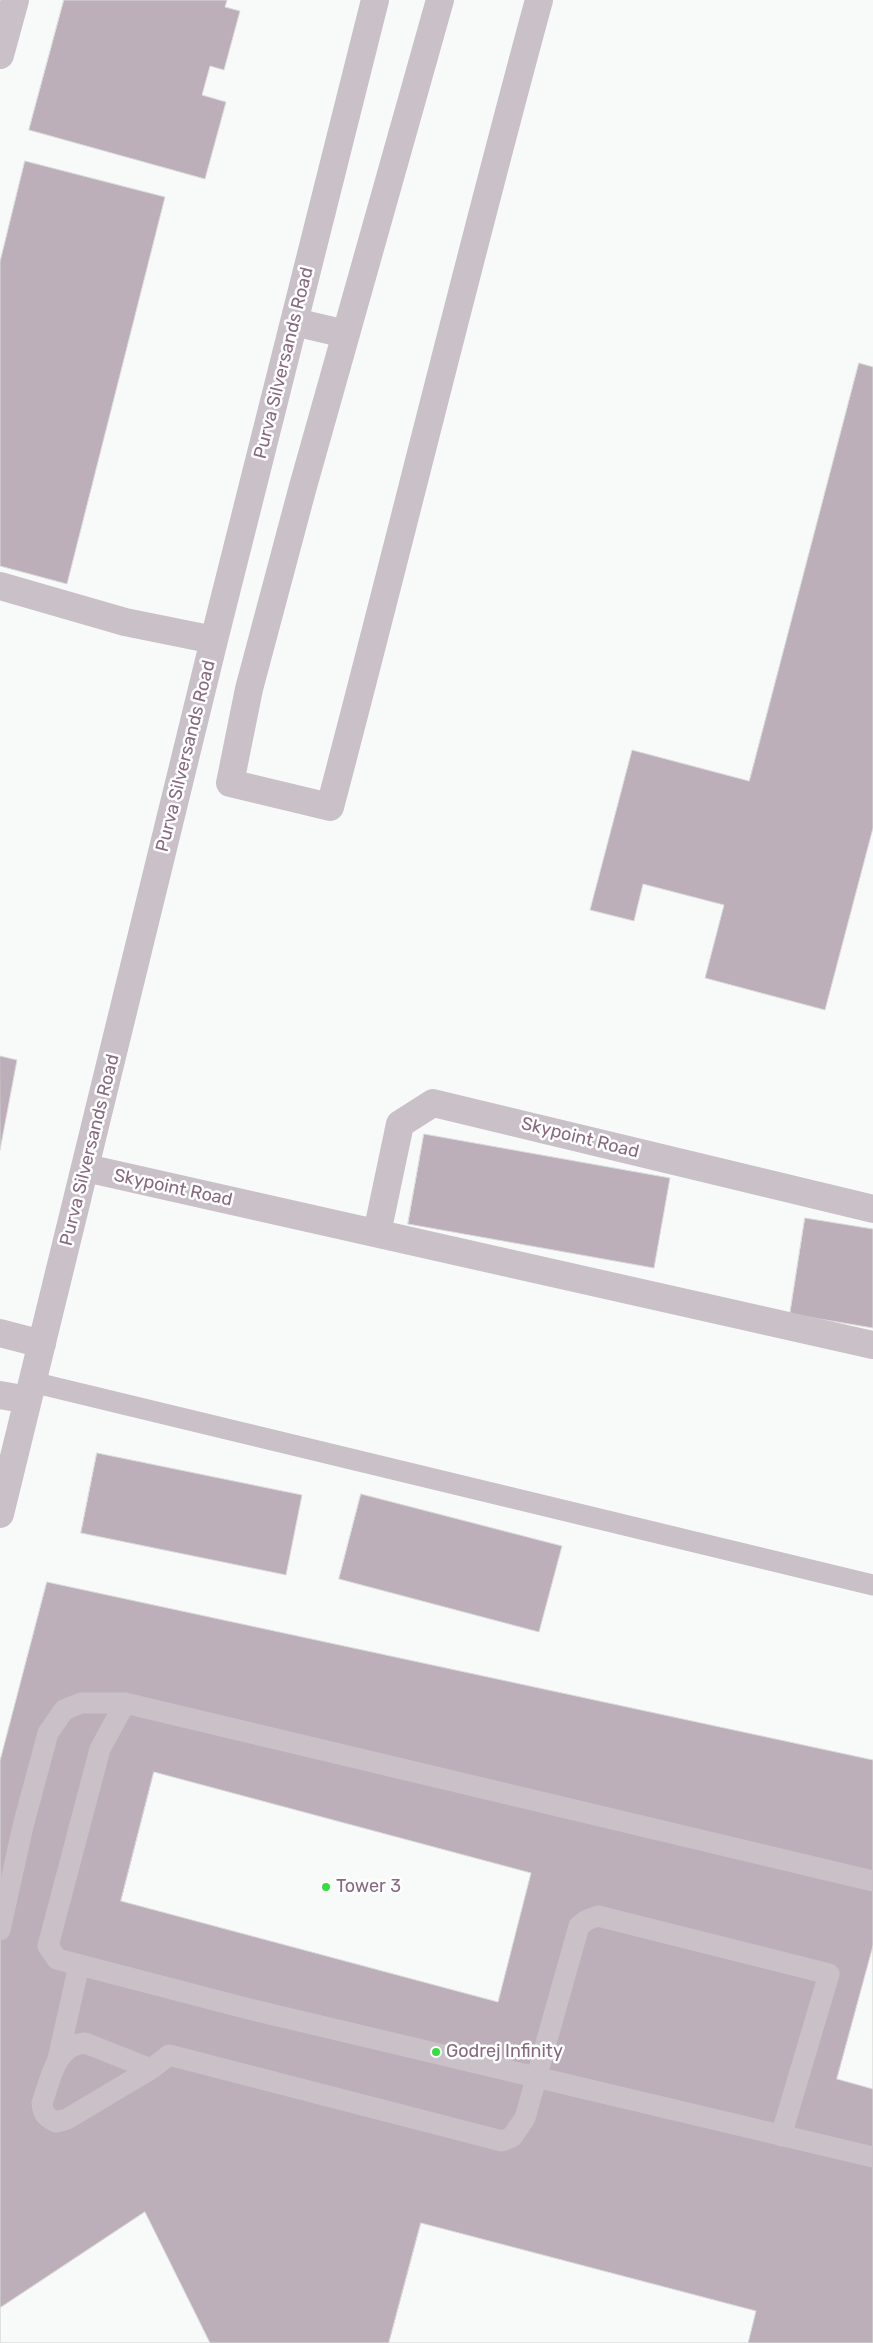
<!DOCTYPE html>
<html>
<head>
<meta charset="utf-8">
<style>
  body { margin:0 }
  canvas { display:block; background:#f8faf9 }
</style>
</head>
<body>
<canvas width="873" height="2343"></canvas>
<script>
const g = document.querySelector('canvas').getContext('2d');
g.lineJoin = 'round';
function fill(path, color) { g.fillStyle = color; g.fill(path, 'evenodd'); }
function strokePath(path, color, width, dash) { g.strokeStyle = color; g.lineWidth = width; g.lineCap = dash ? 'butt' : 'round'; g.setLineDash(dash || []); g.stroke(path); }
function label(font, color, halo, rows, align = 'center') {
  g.font = font + ' Rubik,sans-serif'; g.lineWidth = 5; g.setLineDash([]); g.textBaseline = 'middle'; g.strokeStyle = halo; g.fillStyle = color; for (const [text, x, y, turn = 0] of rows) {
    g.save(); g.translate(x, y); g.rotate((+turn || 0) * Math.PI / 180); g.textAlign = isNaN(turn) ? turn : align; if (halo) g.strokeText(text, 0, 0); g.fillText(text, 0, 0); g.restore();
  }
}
const building = new Path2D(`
  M64 0H227L225 7 240 11 224 70 210 66 202 95 226 102 205 179 29 130Z
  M25 161 165 197 67 584 0 566V262Z
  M859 363 873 367V828L825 1010 705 978 724 905 643 884 634 921 590 910 632 750 749 781Z
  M0 1056 17 1060 0 1150Z
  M424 1134 670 1178 654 1268 408 1224Z
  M805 1218 873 1229V1328L790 1314Z
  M97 1453 302 1495 286 1575 81 1533Z
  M361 1494 562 1546 539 1632 339 1579Z
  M47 1582 873 1760V2343H0V1761Z
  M154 1772 531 1873 498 2002 121 1901Z
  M873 1946V2089L837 2079Z
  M145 2212 210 2343H0V2308Z
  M421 2223 756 2311 748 2343H389Z`);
const lane = new Path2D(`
  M32 1382 873 1585
  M125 1703 100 1749 48 1946 57 1959 249 2009 873 2157
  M0 1930 23 1826 48 1733 64 1710 81 1703H125L873 1881
  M58 2059 79 1965
  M151 2069 85 2043C55 2045 51 2079 42 2103 43 2114 46 2117 56 2122L67 2119 151 2069 169 2055 502 2141 512 2137 525 2118 579 1926 587 1920 598 1916 829 1974 781 2136`);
const street = new Path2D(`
  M440 0 302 490 249 689 230 783 330 807C401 538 466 268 539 0
  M0 55 15 0
  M294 322 346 334
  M0 586 125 622 214 640
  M86 1168 873 1345
  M377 1233 400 1124 433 1103 873 1209
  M0 1333 42 1344
  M0 1395 28 1400
  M0 1514 214 640 375 0`);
const markers = [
  [326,1887,5,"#35dd40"],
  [436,2052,5,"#35dd40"]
];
const streetNames = [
  ["Purva Silversands Road",284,363,-76],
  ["Purva Silversands Road",186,756,-76],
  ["Skypoint Road",580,1138,14],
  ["Purva Silversands Road",90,1150,-76],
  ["Skypoint Road",173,1188,12]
];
const poiNames = [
  ["Tower 3",336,1887],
  ["Godrej Infinity",446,2052]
];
fill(building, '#bcafb9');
strokePath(building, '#dadcdb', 1);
strokePath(lane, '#c9c1c7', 21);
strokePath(street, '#c9c1c7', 28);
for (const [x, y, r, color] of markers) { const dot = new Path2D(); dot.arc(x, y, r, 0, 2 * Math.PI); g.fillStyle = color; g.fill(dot); strokePath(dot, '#fff', 2); }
label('18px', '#876a7f', '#fff', streetNames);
label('18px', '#876a7f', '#fff', poiNames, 'left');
</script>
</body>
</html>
